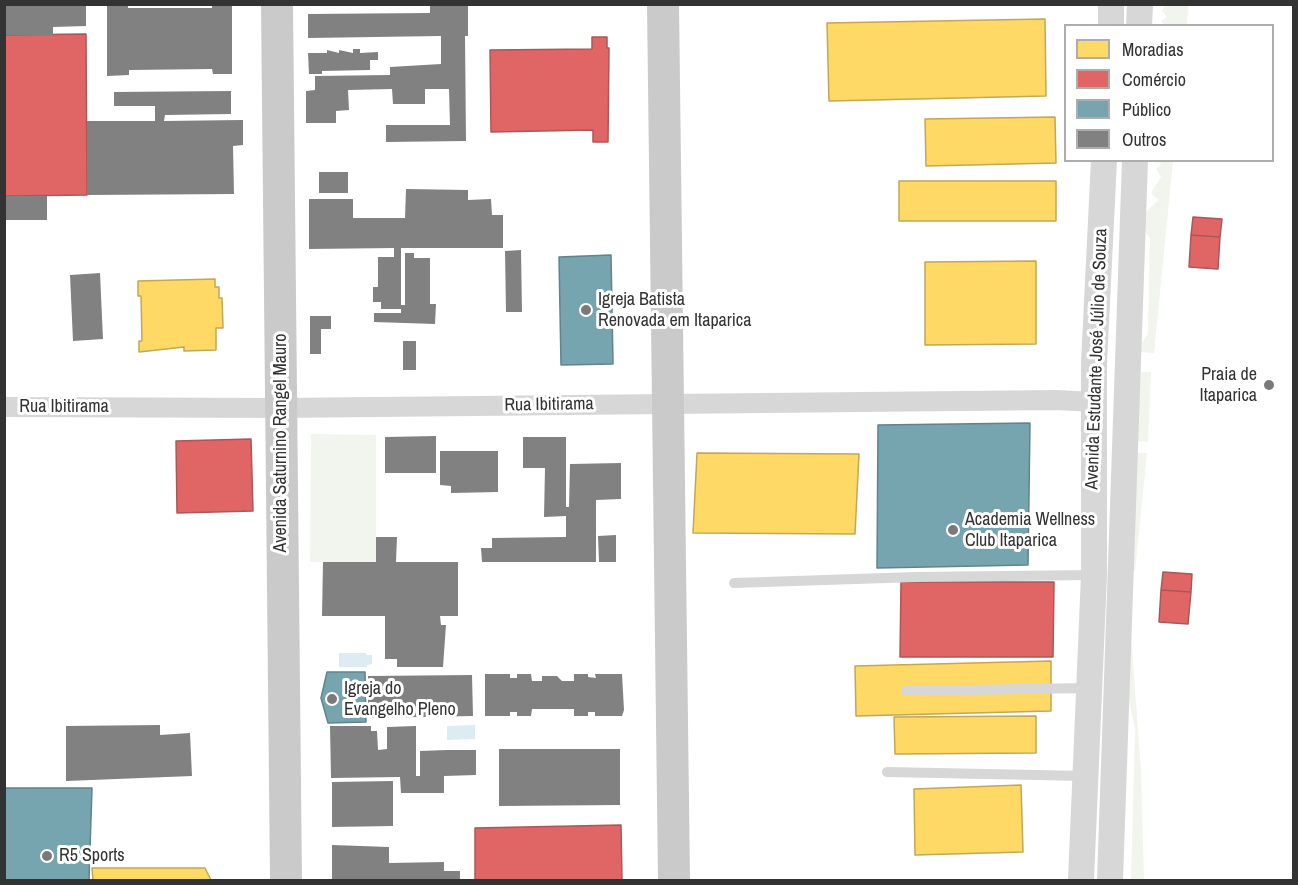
<!DOCTYPE html>
<html>
<head>
<meta charset="utf-8">
<style>
  body { margin:0 }
  #map { position:relative; width:1298px; height:885px; overflow:hidden; background:#fff; font-family:"Archivo Narrow",sans-serif }
  canvas { display:block }
  .frame { position:absolute; inset:0; border:6px solid #333; pointer-events:none }
  .legend { position:absolute; left:1064px; top:24px; width:210px; height:138px; box-sizing:border-box; background:#fff; border:2px solid #adadad; margin:0; padding:8px 10px; list-style:none; font-size:18px; color:#333 }
  .legend li { display:flex; align-items:center; gap:12px; height:30px }
  .legend b { width:30px; border:2px solid #adadad }
</style>
</head>
<body>
<div id="map">
<canvas width="1298" height="885"></canvas>
<div class="frame"></div>
<ul class="legend">
<li><b style="height:16px;background:#ffd966"></b>Moradias</li>
<li><b style="height:16px;background:#e06666"></b>Comércio</li>
<li><b style="height:16px;background:#76a5af"></b>Público</li>
<li><b style="height:16px;background:#818181"></b>Outros</li>
</ul>
</div>
<script>
const g = document.querySelector('canvas').getContext('2d');
g.lineJoin = 'round';
function fill(path, color) { g.fillStyle = color; g.fill(path, 'evenodd'); }
function strokePath(path, color, width, dash) { g.strokeStyle = color; g.lineWidth = width; g.lineCap = dash ? 'butt' : 'round'; g.setLineDash(dash || []); g.stroke(path); }
function label(font, color, halo, rows, align = 'center') {
  g.font = font + ' "Archivo Narrow",sans-serif'; g.lineWidth = 6; g.setLineDash([]); g.textBaseline = 'middle'; g.strokeStyle = halo; g.fillStyle = color; for (const [text, x, y, turn = 0] of rows) {
    g.save(); g.translate(x, y); g.rotate((+turn || 0) * Math.PI / 180); g.textAlign = isNaN(turn) ? turn : align; if (halo) g.strokeText(text, 0, 0); g.fillText(text, 0, 0); g.restore();
  }
}
const green = new Path2D(`
  M1166 5H1188L1187 25H1164L1161 21 1167 17 1162 10Z
  M1159 161H1173L1154 353 1139 352 1140 345 1148 334 1150 238 1143 228 1144 214 1158 200 1151 193 1161 177 1156 169 1161 165Z
  M1139 372H1151L1148 442 1137 441Z
  M311 434 376 435V562H310Z
  M1135 453H1147L1135 571 1133 570Z
  M1131 634 1141 771 1144 880H1131L1135 730 1128 695Z`);
const water = new Path2D(`
  M339 653H366L367 655H372V664L367 665V667H339Z
  M475 725V739L447 740V726Z`);
const homes = new Path2D(`
  M1045 19 1046 96 829 101 827 23Z
  M1055 117 1056 163 926 166 925 119Z
  M899 181H1056V221H899Z
  M1036 261V344L925 345V262Z
  M215 279V287H219V298H222L223 328H216V350L184 351V347L139 352V341H142L141 296H138V281Z
  M697 453 859 454 855 534 693 533Z
  M1051 661V711L856 716 855 666Z
  M1036 716V753L895 754 894 717Z
  M1021 785 1023 852 915 855 914 789Z
  M92 868H205L211 880H93Z`);
const shops = new Path2D(`
  M86 34 87 195 4 196V35Z
  M592 37H607V48H609L608 142H593V130L491 132 490 50 592 49Z
  M1193 217 1222 219 1220 237 1191 235Z
  M1191 235 1220 237 1218 269 1189 267Z
  M251 439 253 511 177 513 176 441Z
  M1163 572 1192 574 1191 592 1161 590Z
  M901 582H1054L1053 657H900Z
  M1161 590 1191 592 1188 624 1159 622Z
  M621 825 622 880H475V828Z`);
const public = new Path2D(`
  M611 255 613 364 561 365 559 257Z
  M1030 423 1028 565 877 568 878 425Z
  M327 672H365L366 722 328 723 321 698Z
  M4 788H92L89 880H4Z`);
const building = new Path2D(`
  M4 4H86V26L53 27V35H4Z
  M107 4H128V8H212V4H232V74H213L212 69 129 70V75L107 76Z
  M430 4H468V36H465L466 141 386 142V125H450L449 89H425V104H393L392 89 348 90 349 110 336 111V123H306V91L315 90V76L390 75V67L441 64V36L308 38V14L430 13Z
  M353 49H360V53L378 52V60H370V70L322 71V74H309L308 53H327V50L339 53V50L353 53Z
  M231 91V114L165 115 164 121 243 120V145L233 146 234 194 87 195V121H155V106H114V92Z
  M319 172H348V193H319Z
  M406 189 468 190V200L491 199 492 215H503V248H401V305H405V253H414V258H430V304H436L435 324 374 322V313H401V309H381V302H373V287H378V257H394V248L309 249V199H353V218H405Z
  M4 196H47V220H4Z
  M521 250 522 312H506L505 251Z
  M100 273 103 339 73 341 70 275Z
  M310 316H331V329H321V354H310Z
  M403 341H416V370H403Z
  M436 436V473H385V437Z
  M523 437H566V507H569L570 464 621 463V499L596 500V562H482L481 548H492V538L566 537V516L544 517 545 468H523Z
  M440 451H498V492L451 493V486L440 485Z
  M616 535V562H599L598 536Z
  M376 537H397L396 562H458V616H440L441 625H446L443 667H397V659H385V616H322L323 562H376Z
  M485 674H510V678H517V674H531L532 681H542V676H557L562 681H574V674H588V677L596 678 595 674H622L624 710 622 716H595V712H588V716H574V709H532L531 716H517V712H510V716H485Z
  M472 675 473 716 368 718V676Z
  M160 725V735L190 733 192 776 66 781V726Z
  M330 726H371V731H377L378 750 387 749V727L416 726V776H420V751L447 750H476V775L444 776V793H401L400 777 331 778Z
  M499 749H620V805L499 806Z
  M393 781V826L332 827V782Z
  M332 845 389 847V863L444 862V871H460V880H332Z`);
const service = new Path2D(`
  M734 583 916 577 1094 575
  M906 691 1089 688
  M887 772 1086 776`);
const minor = new Path2D(`
  M4 407 280 408 1056 400 1094 402`);
const tertiary = new Path2D(`
  M1111 26V4
  M1139 26 1140 4
  M1081 880 1094 575V363L1104 160
  M1110 880 1135 160`);
const primary = new Path2D(`
  M277 4 286 880
  M663 4 674 880`);
const markers = [
  [586,310,6,"#7a7a7a"],
  [1269,385,6,"#7a7a7a"],
  [953,530,6,"#7a7a7a"],
  [332,699,6,"#7a7a7a"],
  [47,856,6,"#7a7a7a"]
];
const poiNames = [
  ["Igreja Batista",598,300],
  ["Renovada em Itaparica",598,321],
  ["Praia de",1257,375,"right"],
  ["Itaparica",1257,396,"right"],
  ["Academia Wellness",965,520],
  ["Club Itaparica",965,541],
  ["Igreja do",344,689],
  ["Evangelho Pleno",344,710],
  ["R5 Sports",59,856]
];
const streetNames = [
  ["Avenida Estudante José Júlio de Souza",1097,359,-88],
  ["Rua Ibitirama",549,405,-1],
  ["Rua Ibitirama",64,407],
  ["Avenida Saturnino Rangel Mauro",281,443,-90]
];
fill(green, '#f1f5ed');
fill(water, '#ddebf3');
fill(homes, '#ffd966');
strokePath(homes, '#c2a757', 1.5);
fill(shops, '#e06666');
strokePath(shops, '#ac5757', 1.5);
fill(public, '#76a5af');
strokePath(public, '#62838a', 1.5);
fill(building, '#818181');
strokePath(service, '#d7d7d7', 10);
strokePath(minor, '#d7d7d7', 20);
strokePath(tertiary, '#d7d7d7', 26);
strokePath(primary, '#cacaca', 32);
for (const [x, y, r, color] of markers) { const dot = new Path2D(); dot.arc(x, y, r, 0, 2 * Math.PI); g.fillStyle = color; g.fill(dot); strokePath(dot, '#fff', 2); }
label('18px', '#333', '#fff', poiNames, 'left');
label('18px', '#333', '#fff', streetNames);
</script>
</body>
</html>
